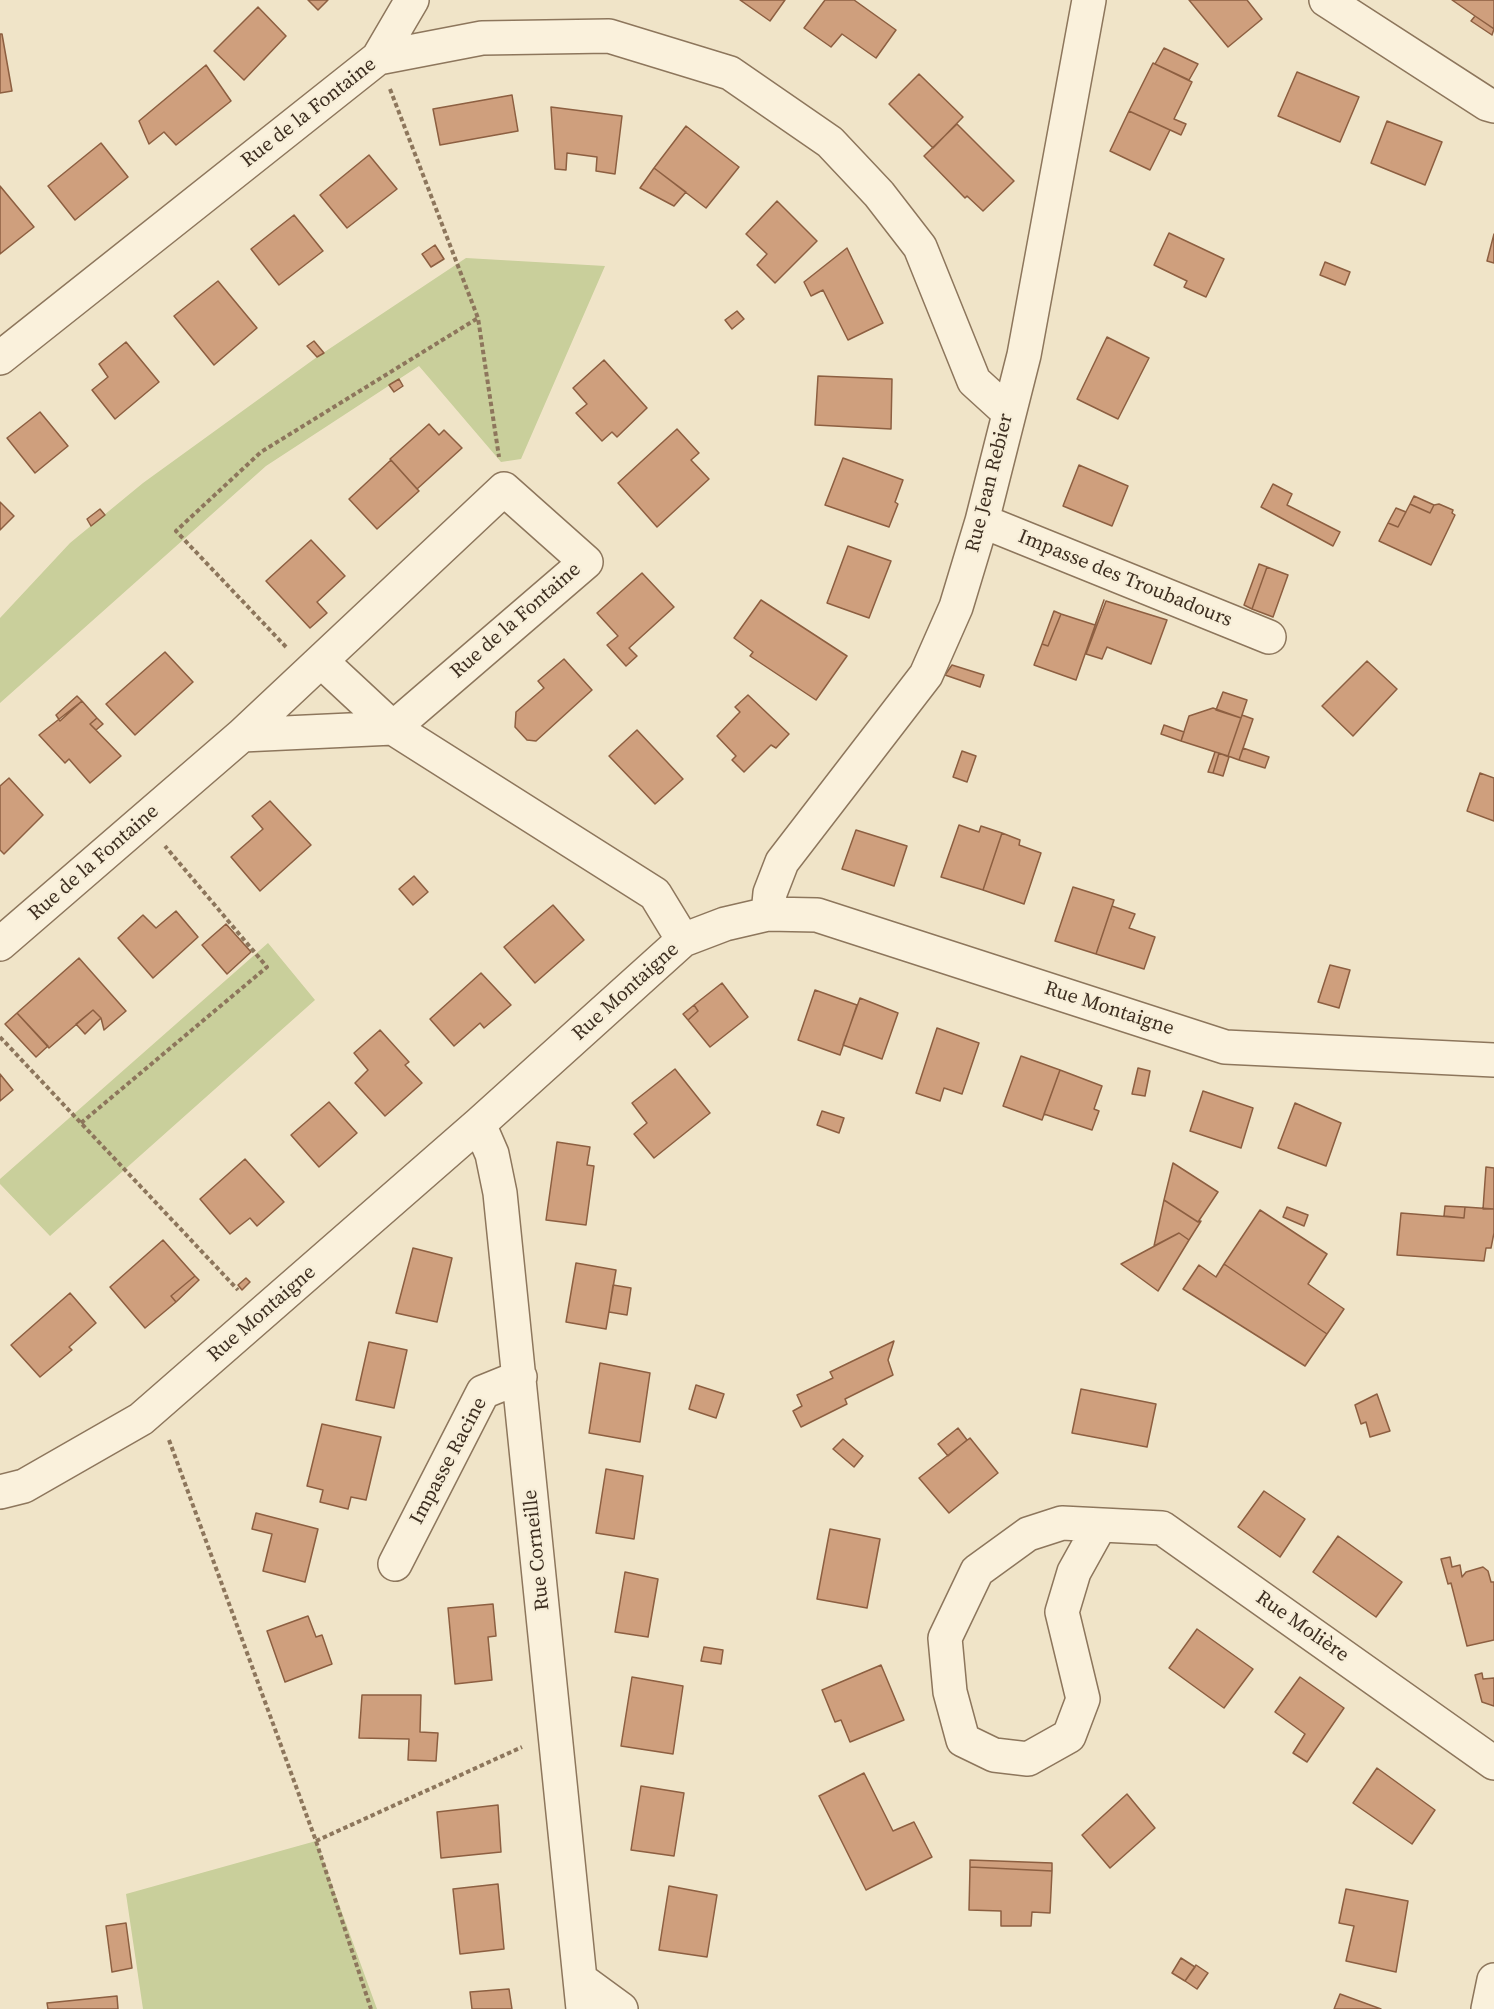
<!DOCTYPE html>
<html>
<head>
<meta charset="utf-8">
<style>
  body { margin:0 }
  canvas { display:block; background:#f0e4c8 }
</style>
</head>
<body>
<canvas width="1494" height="2009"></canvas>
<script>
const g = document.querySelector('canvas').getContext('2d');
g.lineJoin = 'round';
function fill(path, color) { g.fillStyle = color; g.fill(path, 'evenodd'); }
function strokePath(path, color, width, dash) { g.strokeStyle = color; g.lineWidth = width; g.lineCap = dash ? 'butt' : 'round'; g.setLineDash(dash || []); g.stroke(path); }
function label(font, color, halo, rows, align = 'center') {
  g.font = font + ' "Source Serif 4",serif'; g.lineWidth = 4.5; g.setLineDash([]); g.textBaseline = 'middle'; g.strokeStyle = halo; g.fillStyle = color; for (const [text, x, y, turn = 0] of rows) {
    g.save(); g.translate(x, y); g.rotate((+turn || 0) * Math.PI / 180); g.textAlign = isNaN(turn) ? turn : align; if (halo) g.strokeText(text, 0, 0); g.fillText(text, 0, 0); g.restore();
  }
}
const green = new Path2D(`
  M466 258 605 266 521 459 501 462 419 366 266 466 0 703V618L70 543 143 483 317 357Z
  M268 943 315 1000 50 1236 0 1184V1179Z
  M316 1841 377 2009H143L126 1894Z`);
const building = new Path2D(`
  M308 0H328L318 10Z
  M740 0H785L770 21Z
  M825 0H854L896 30 876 58 842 34 831 47 804 28Z
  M1189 0H1247L1262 19 1228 47Z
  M1452 0H1494V29L1475 16Z
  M258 7 286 36 244 80 214 51Z
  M1475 16 1494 29 1492 35 1471 21Z
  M0 34H2L12 91 0 93Z
  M1164 48 1198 64 1189 80 1155 64Z
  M1153 63 1192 82 1174 119 1186 124 1181 135 1129 111Z
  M206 65 231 101 176 145 164 132 149 144 139 121Z
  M1297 72 1359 97 1340 142 1278 116Z
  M919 74 963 117 933 148 889 104Z
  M512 95 518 131 440 145 433 109Z
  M551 107 622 116 615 174 596 171 597 157 567 153 566 170 555 169Z
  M1129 111 1170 130 1150 170 1110 151Z
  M1387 121 1442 142 1425 185 1371 163Z
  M957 124 1014 181 983 211 967 196 965 198 924 156Z
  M686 126 739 167 706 208 654 168Z
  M101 143 128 177 75 220 48 186Z
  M369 155 397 189 347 228 320 195Z
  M654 168 686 192 674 206 640 188Z
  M0 186 34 227 0 254Z
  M777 201 817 241 775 283 757 265 767 254 746 234Z
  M294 215 323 251 279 285 251 249Z
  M1169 233 1224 259 1206 297 1184 287 1187 281 1154 265Z
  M1494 234V263L1487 261Z
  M435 245 444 259 431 267 422 254Z
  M847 248 883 323 848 340 823 290 811 296 804 282Z
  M1325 262 1350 272 1345 285 1320 275Z
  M218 281 257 328 214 365 174 316Z
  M737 311 744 319 732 329 725 320Z
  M1107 337 1149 358 1118 419 1077 399Z
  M314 341 324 353 317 357 307 346Z
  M126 342 159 382 115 419 92 390 108 377 99 364Z
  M604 360 647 408 617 437 612 432 602 441 576 413 587 404 573 388Z
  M818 376 892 379 891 429 815 425Z
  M399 379 403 386 394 392 389 385Z
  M40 412 68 446 35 473 7 438Z
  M429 424 439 435 444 430 462 448 417 489 390 459Z
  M677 429 699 453 691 460 709 479 657 527 618 483Z
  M843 458 903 480 895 502 898 504 889 527 825 505Z
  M391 460 419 491 377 529 349 499Z
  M1079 465 1128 486 1112 526 1063 506Z
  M1273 484 1292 494 1287 505 1340 532 1333 546 1261 507Z
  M1414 496 1434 505 1430 513 1410 504Z
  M0 502 14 516 0 530Z
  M1410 504 1430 513 1434 505 1439 504 1453 510 1452 513 1455 515 1431 565 1379 541 1388 523 1398 527Z
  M1396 508 1406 512 1398 527 1388 523Z
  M100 509 105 515 91 526 87 519Z
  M311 540 345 576 317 602 327 613 310 628 266 581Z
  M848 546 891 561 869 618 827 603Z
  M1259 564 1267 567 1252 609 1244 605Z
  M1267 567 1288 575 1273 617 1252 609Z
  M642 573 674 607 629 648 637 656 626 666 607 645 618 636 597 613Z
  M761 600 847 656 816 700 750 656 753 652 734 638Z
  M1104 600 1076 680 1034 665 1042 644 1048 646 1061 614 1095 625Z
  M1106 601 1167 620 1151 664 1107 647 1102 659 1086 654Z
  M1054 611 1061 614 1048 646 1042 644Z
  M165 652 193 682 135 735 106 704Z
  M564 659 592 690 536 741 527 740 515 727 516 712 544 688 538 681Z
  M1367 661 1397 689 1353 736 1322 706Z
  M952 665 984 675 980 687 945 675Z
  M1223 692 1247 700 1241 718 1216 710Z
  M748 695 789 734 776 748 771 745 744 772 732 760 736 756 717 736 740 712 735 707Z
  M77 696 82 701 60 721 56 715Z
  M82 701 97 718 90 724 121 756 90 783 69 759 65 763 39 735Z
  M1213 708 1241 718 1228 756 1181 741 1189 716Z
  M1242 715 1253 719 1239 760 1228 756Z
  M97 718 103 724 96 730 90 724Z
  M1164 725 1184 732 1181 741 1161 734Z
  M637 730 683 779 655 804 609 756Z
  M1243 748 1269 757 1265 768 1239 760Z
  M962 751 976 756 967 782 953 777Z
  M1215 752 1219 753 1213 773 1208 772Z
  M1219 753 1229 757 1223 776 1213 773Z
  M1480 773 1494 778V821L1467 811Z
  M9 778 43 815 4 854 0 850V786Z
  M270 801 311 845 260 891 231 857 263 829 252 816Z
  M959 825 979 832 981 826 1002 833 983 890 941 877Z
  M856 830 907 846 894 886 842 869Z
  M1002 833 1020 840 1019 845 1041 853 1024 904 983 890Z
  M414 876 428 892 413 905 399 889Z
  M1073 887 1114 900 1096 954 1055 941Z
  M553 905 584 940 535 983 504 947Z
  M1112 906 1135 914 1129 928 1155 937 1144 969 1096 954Z
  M176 911 198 937 153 978 118 938 143 915 156 928Z
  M226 924 251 952 227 974 202 945Z
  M79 958 126 1011 104 1030 101 1018 93 1010 49 1048 17 1013Z
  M1330 965 1350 970 1339 1008 1318 1002Z
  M481 973 511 1005 484 1028 480 1023 454 1046 430 1019Z
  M722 983 748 1017 710 1047 688 1020 698 1011 694 1005Z
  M815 990 857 1005 840 1055 798 1040Z
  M860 998 898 1013 882 1059 843 1045Z
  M694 1005 698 1011 688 1020 683 1014Z
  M93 1010 101 1018 85 1034 76 1024Z
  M17 1013 48 1046 36 1057 5 1024Z
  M937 1028 979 1043 962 1094 944 1088 940 1101 916 1093Z
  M380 1030 409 1062 405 1065 422 1083 385 1116 355 1083 368 1070 354 1053Z
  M1021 1056 1060 1070 1042 1120 1003 1106Z
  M1138 1068 1150 1071 1145 1096 1132 1094Z
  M675 1069 710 1113 654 1158 634 1134 647 1123 632 1103Z
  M1060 1070 1102 1086 1094 1109 1099 1111 1092 1130 1044 1114Z
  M0 1074 13 1090 0 1101Z
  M1203 1091 1253 1108 1241 1148 1190 1131Z
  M329 1102 357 1133 319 1167 291 1135Z
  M1295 1103 1341 1123 1326 1166 1278 1148Z
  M822 1111 844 1118 839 1133 817 1125Z
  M557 1142 590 1147 587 1165 594 1166 586 1225 546 1220Z
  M245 1159 284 1202 257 1226 250 1218 230 1234 200 1199Z
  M1173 1163 1218 1192 1198 1222 1164 1200Z
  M1486 1167 1494 1168V1209H1483Z
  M1164 1200 1198 1222 1201 1221 1189 1240 1179 1233 1154 1246Z
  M1445 1206 1465 1207 1464 1218 1444 1216Z
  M1287 1207 1308 1215 1304 1226 1283 1217Z
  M1465 1207 1494 1209V1233L1491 1248H1486L1484 1261 1397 1255 1401 1213 1464 1218Z
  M1260 1210 1327 1254 1308 1284 1344 1309 1327 1334 1224 1264Z
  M1179 1233 1189 1240 1158 1291 1121 1264Z
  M163 1240 195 1276 171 1296 176 1302 145 1328 110 1287Z
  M413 1248 452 1258 437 1322 396 1313Z
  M576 1263 616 1270 606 1329 566 1322Z
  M1224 1264 1327 1334 1305 1366 1183 1289 1199 1265 1216 1277Z
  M195 1276 199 1280 176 1302 171 1296Z
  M246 1278 250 1282 242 1290 238 1285Z
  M613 1285 631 1288 627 1315 609 1312Z
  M70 1293 96 1323 69 1347 72 1350 40 1377 11 1345Z
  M894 1341 888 1360 893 1375 845 1399 847 1404 801 1427 793 1411 802 1406 797 1395 833 1378 830 1372Z
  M369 1342 407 1350 394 1408 356 1400Z
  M600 1363 650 1373 640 1442 589 1433Z
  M696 1385 724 1394 716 1418 689 1409Z
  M1081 1389 1156 1404 1147 1447 1072 1433Z
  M1377 1394 1390 1431 1370 1437 1366 1422 1361 1424 1355 1405Z
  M322 1424 381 1437 366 1500 351 1497 348 1509 320 1502 323 1490 307 1486Z
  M958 1428 967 1440 948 1456 938 1444Z
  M970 1438 998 1473 949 1513 919 1478Z
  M843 1439 863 1456 854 1467 833 1449Z
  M606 1469 643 1476 634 1539 596 1533Z
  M1264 1491 1305 1519 1280 1557 1238 1527Z
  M256 1513 318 1529 305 1582 263 1571 272 1534 252 1529Z
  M830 1529 880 1539 867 1608 817 1599Z
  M1338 1536 1402 1582 1376 1617 1313 1572Z
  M1450 1557 1452 1567 1460 1565 1462 1577 1466 1572 1483 1567 1488 1571 1491 1582H1494V1640L1467 1646 1451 1583 1448 1584 1441 1559Z
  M625 1572 658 1579 648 1637 615 1632Z
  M493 1604 496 1636 488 1637 492 1680 455 1684 448 1608Z
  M308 1616 316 1637 322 1635 332 1664 285 1682 267 1631Z
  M1197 1629 1253 1669 1224 1708 1169 1668Z
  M704 1647 723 1650 721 1664 701 1661Z
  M881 1665 904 1720 850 1742 841 1720 835 1722 822 1690Z
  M1482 1673 1483 1679 1494 1678V1706L1482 1702 1475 1675Z
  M632 1677 683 1686 673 1754 621 1746Z
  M1300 1677 1344 1708 1307 1762 1293 1753 1305 1734 1275 1712Z
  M362 1695H421L420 1732 438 1733 436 1761 408 1760 409 1739 359 1738Z
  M1377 1768 1435 1810 1412 1844 1353 1803Z
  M864 1773 893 1831 914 1822 932 1857 866 1890 819 1796Z
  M641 1786 684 1793 674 1856 631 1850Z
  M1127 1794 1155 1828 1110 1868 1082 1835Z
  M498 1805 501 1852 441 1858 437 1812Z
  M970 1860 1052 1863V1871L970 1867Z
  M970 1867 1052 1871 1050 1913 1032 1912 1031 1926H1001V1911L969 1910Z
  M498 1884 504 1949 460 1954 453 1889Z
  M669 1886 717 1895 707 1957 659 1950Z
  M1346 1889 1408 1901 1396 1972 1346 1961 1354 1926 1339 1923Z
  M126 1923 132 1968 112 1972 106 1926Z
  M1181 1958 1195 1967 1185 1981 1172 1973Z
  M1196 1965 1208 1973 1197 1989 1185 1981Z
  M509 1989 512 2009H472L470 1992Z
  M1340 1994 1381 2009H1334Z
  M117 1996 118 2009H48L47 2003Z`);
const path = new Path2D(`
  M390 89 478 318 499 457
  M286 647 176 531 261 452 478 318
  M0 1037 238 1290
  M81 1123 267 967 165 846
  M169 1440 316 1841 371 2009
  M316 1841 522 1747`);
const minor = new Path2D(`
  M1326 0 1487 104 1494 106
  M378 58 412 0
  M0 358 378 58 482 38 609 36 730 73 830 142 879 194 920 247 974 381 1008 412
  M982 521 1269 637
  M242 735 504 489 586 562 393 728 321 661
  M768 914 770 893 782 862 926 675 956 607 982 521 1024 355 1089 0
  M0 944 242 735 393 728 655 894 683 940
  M479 1124 492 1154 500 1193 583 2009
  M0 1492 24 1486 141 1419 479 1124 683 940 725 924 768 914 817 915 1225 1047 1494 1060
  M1099 1527 1074 1572 1062 1612 1083 1699 1069 1736 1028 1759 994 1755 963 1740 950 1692 945 1638 977 1571 1028 1534 1062 1523 1162 1528 1494 1763
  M395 1564 483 1392 520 1377
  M580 1979 621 2009
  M1488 2009 1494 1980`);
const streetNames = [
  ["Rue de la Fontaine",309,113,-38],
  ["Rue Jean Rebier",990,483,-76],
  ["Impasse des Troubadours",1125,579,22],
  ["Rue de la Fontaine",516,621,-41],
  ["Rue de la Fontaine",94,863,-41],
  ["Rue Montaigne",626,992,-42],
  ["Rue Montaigne",1109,1009,18],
  ["Rue Montaigne",262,1314,-41],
  ["Impasse Racine",449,1461,-62],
  ["Rue Corneille",537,1550,-96],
  ["Rue Molière",1302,1627,35]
];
fill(green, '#c9cf9b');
fill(building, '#cf9f7d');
strokePath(building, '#8d5f41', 1.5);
strokePath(minor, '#8d765c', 36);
strokePath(path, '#8d765c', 4, [4.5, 3]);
strokePath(minor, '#faf1dc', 33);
label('20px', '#3d2e20', '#f7eed8', streetNames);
</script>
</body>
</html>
